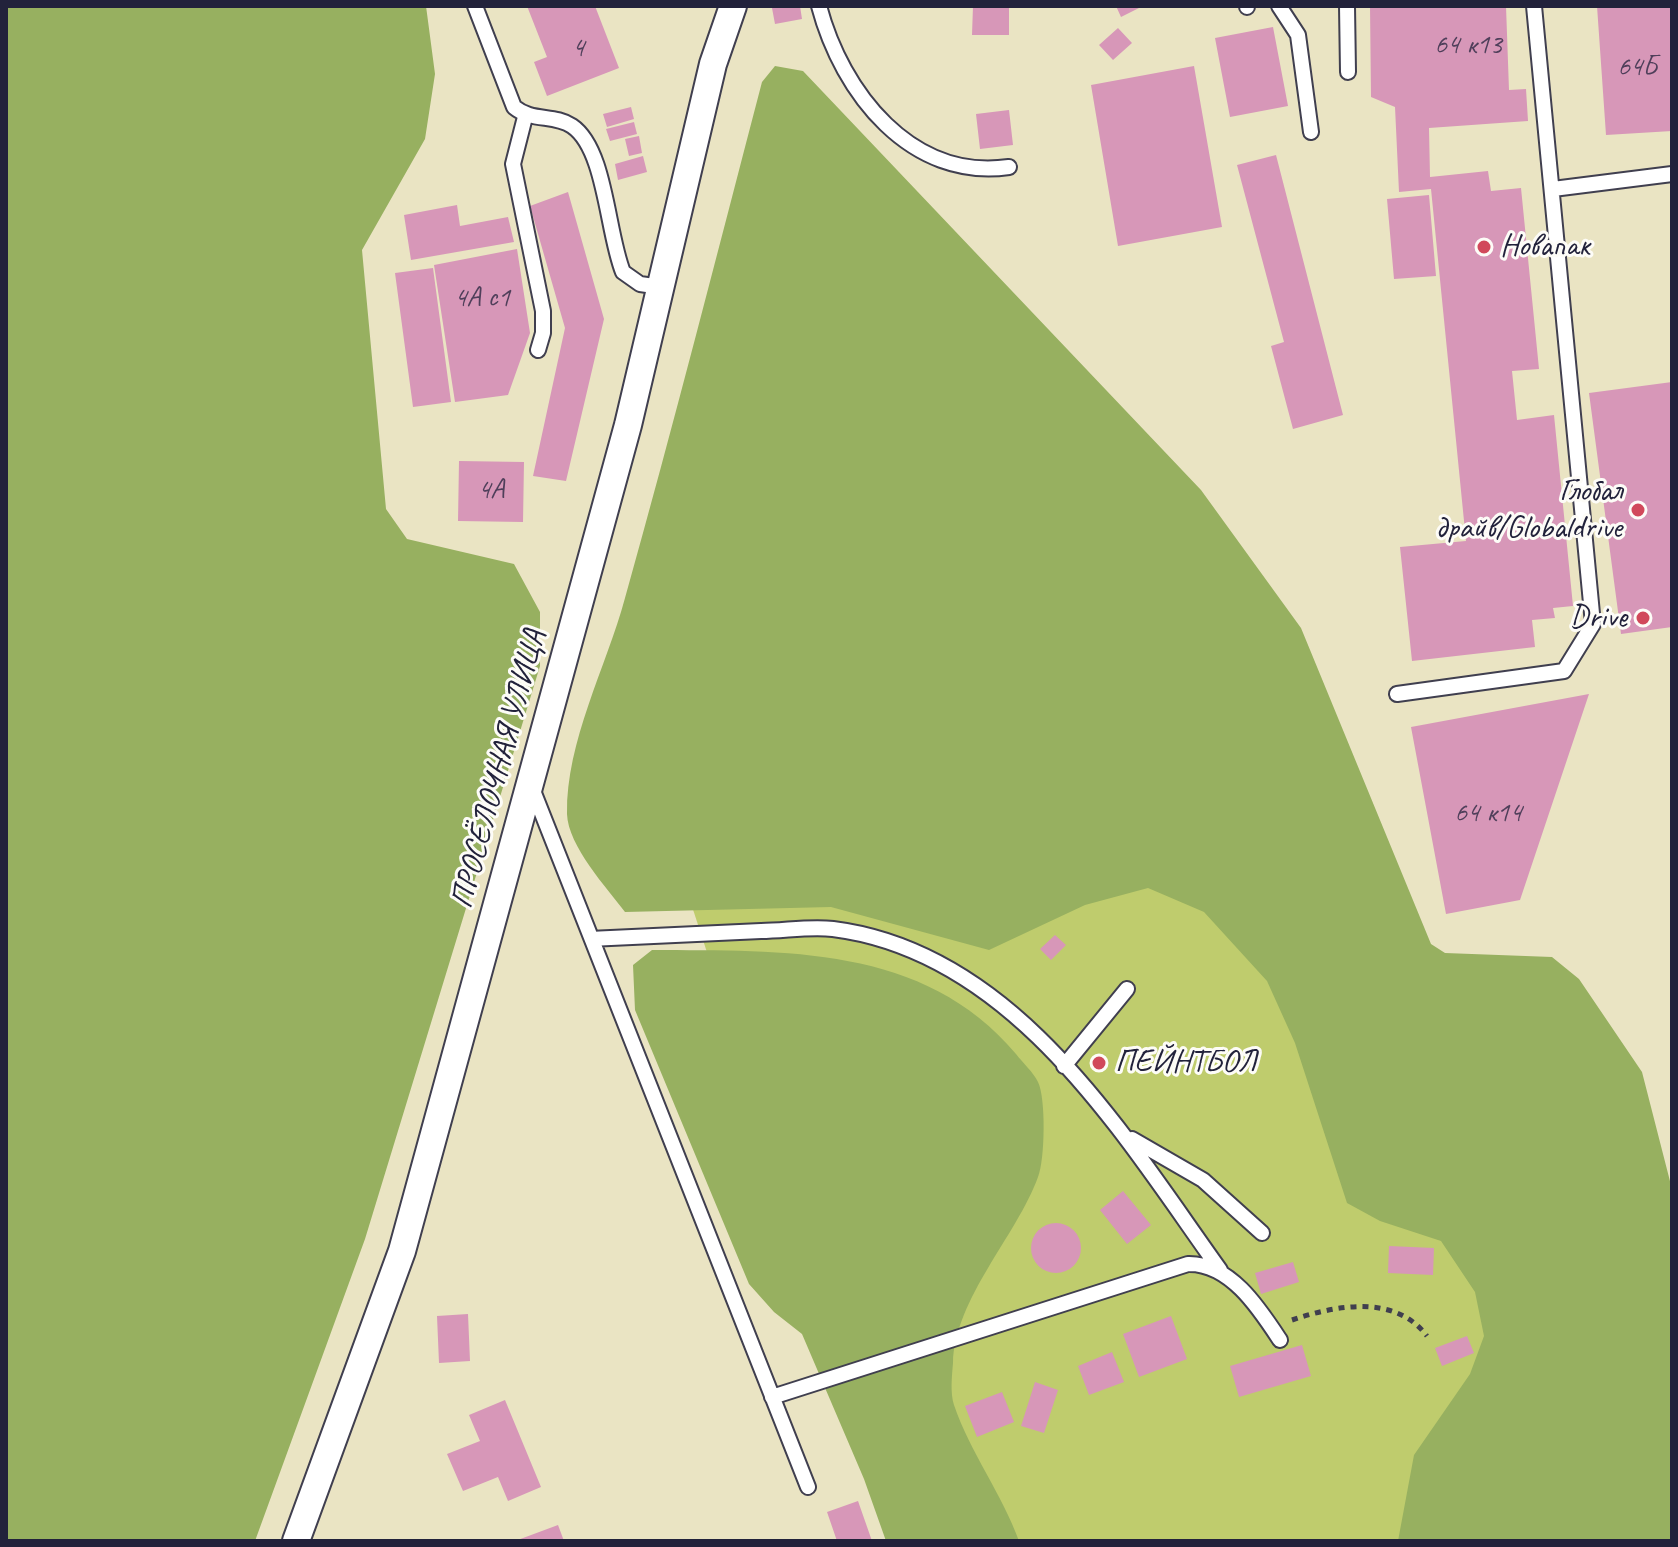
<!DOCTYPE html>
<html>
<head>
<meta charset="utf-8">
<style>
  body { margin:0 }
  #map { position:relative; width:1678px; height:1547px; overflow:hidden; background:#eae4c3; font-family:Caveat,sans-serif }
  canvas { display:block }
  .frame { position:absolute; inset:0; border:8px solid #22223b; pointer-events:none }
</style>
</head>
<body>
<div id="map">
<canvas width="1678" height="1547"></canvas>
<div class="frame"></div>
</div>
<script>
const g = document.querySelector('canvas').getContext('2d');
g.lineJoin = 'round';
function fill(path, color) { g.fillStyle = color; g.fill(path, 'evenodd'); }
function strokePath(path, color, width, dash) { g.strokeStyle = color; g.lineWidth = width; g.lineCap = dash ? 'butt' : 'round'; g.setLineDash(dash || []); g.stroke(path); }
function label(font, color, halo, rows, align = 'center') {
  g.font = font + ' Caveat,sans-serif'; g.lineWidth = 6; g.setLineDash([]); g.textBaseline = 'middle'; g.strokeStyle = halo; g.fillStyle = color; for (const [text, x, y, turn = 0] of rows) {
    g.save(); g.translate(x, y); g.rotate((+turn || 0) * Math.PI / 180); g.textAlign = isNaN(turn) ? turn : align; if (halo) g.strokeText(text, 0, 0); g.fillText(text, 0, 0); g.restore();
  }
}
const green = new Path2D(`
  M1033 498 1672 1541H899L671 842Z`);
const forest = new Path2D(`
  M6 6H426L435 74 425 139 362 250 386 509 407 539 514 564 540 612V666L365 1239 255 1541H6Z
  M775 66 803 71 1201 490 1301 628 1431 944 1445 953 1552 957 1579 979 1642 1072 1672 1189V1541H1398L1414 1455 1470 1374 1484 1336 1475 1292 1441 1241 1380 1221 1347 1203 1295 1043 1267 981 1204 912 1148 888 1085 905 989 950 831 907 625 912C607 888 568 846 567 814 566 741 606 668 625 598 673 427 717 254 762 82Z
  M652 950C783 951 924 944 1016 1054 1023 1063 1033 1072 1038 1082 1046 1098 1045 1160 1038 1177 1016 1237 955 1298 953 1363 952 1375 950 1393 954 1405 970 1452 1002 1494 1019 1541H886L864 1479 802 1334 774 1312 749 1284 635 1010 633 965Z`);
const building = new Path2D(`
  M527 6H595L619 68 547 96 534 62 547 57Z
  M800 6 802 19 775 24 772 8Z
  M973 6H1009V35H972Z
  M1116 6H1143L1121 17Z
  M1370 6H1506L1509 90 1526 89 1528 121 1429 128 1430 177 1488 171 1491 191 1521 188 1539 369 1512 371 1517 420 1554 415 1573 606 1553 608 1555 618 1532 620 1535 647 1412 661 1400 547 1466 541 1431 189 1399 192 1395 107 1371 97Z
  M1597 6H1672V131L1606 135Z
  M1273 27 1288 106 1230 117 1215 38Z
  M1118 28 1132 43 1113 60 1099 45Z
  M1194 66 1222 227 1118 246 1091 85Z
  M631 107 634 119 607 127 603 114Z
  M1009 110 1013 145 980 149 976 114Z
  M634 122 637 134 610 141 606 129Z
  M639 136 642 153 629 156 625 139Z
  M1276 155 1343 415 1293 429 1271 346 1284 342 1237 165Z
  M643 156 647 172 618 180 615 164Z
  M568 192 604 319 566 481 533 476 565 328 530 206Z
  M1429 195 1436 276 1394 279 1387 199Z
  M457 205 460 226 508 217 514 242 411 260 404 215Z
  M517 249 530 333 508 395 455 402 434 265Z
  M433 268 451 402 413 407 395 273Z
  M1672 382V627L1621 634 1589 393Z
  M459 461 524 462 523 522 458 521Z
  M1589 694 1520 900 1446 914 1411 727Z
  M1055 935 1066 945 1051 960 1040 949Z
  M1123 1191 1151 1225 1127 1244 1100 1210Z
  M1031 1248a25 25 0 1 1 50 0a25 25 0 1 1-50 0Z
  M1389 1246 1434 1248 1433 1275 1388 1273Z
  M1293 1262 1299 1282 1261 1294 1255 1273Z
  M468 1314 470 1361 439 1363 437 1316Z
  M1171 1316 1187 1359 1139 1377 1123 1334Z
  M1467 1336 1474 1353 1442 1366 1435 1348Z
  M1302 1345 1311 1376 1239 1397 1230 1366Z
  M1112 1352 1124 1382 1089 1395 1078 1366Z
  M1035 1382 1058 1390 1044 1433 1021 1426Z
  M1002 1392 1014 1422 977 1437 965 1406Z
  M505 1400 541 1487 508 1501 498 1477 463 1491 447 1454 480 1441 469 1415Z
  M858 1501 872 1541H837L827 1512Z
  M558 1525 564 1541H515Z`);
const path = new Path2D(`
  M1292 1320C1337 1305 1395 1294 1427 1336`);
const lane = new Path2D(`
  M475 6 514 107C532 122 554 114 572 126 606 149 607 233 623 272L640 284 661 287
  M819 6C842 93 911 181 1009 167
  M1247 6V7
  M1279 6 1298 35 1311 132
  M1347 6 1348 72
  M525 117 513 164 543 311V333L538 350
  M1553 189 1672 174
  M1397 694 1564 671 1593 624 1534 6
  M532 788 808 1487
  M592 939C648 936 704 934 761 931 784 931 810 926 833 929 1015 952 1123 1135 1220 1270
  M1064 1066 1127 989
  M1132 1139 1203 1180 1262 1233
  M772 1397 1188 1264C1230 1263 1259 1308 1280 1340`);
const street = new Path2D(`
  M296 1541 402 1251 628 425 713 64 733 6`);
const markers = [
  [1484,247,8,"#d1495b"],
  [1638,510,8,"#d1495b"],
  [1643,618,8,"#d1495b"],
  [1099,1063,8,"#d1495b"]
];
const numberNames = [
  ["64 к13",1468,46],
  ["4",578,49],
  ["64Б",1637,68],
  ["4А с1",482,299],
  ["4А",491,491],
  ["64 к14",1488,814]
];
const poiNames = [
  ["Новапак",1500,247],
  ["Глобал",1622,492,"right"],
  ["драйв/Globaldrive",1622,529,"right"],
  ["Drive",1627,618,"right"],
  ["ПЕЙНТБОЛ",1115,1063]
];
const streetNames = [
  ["ПРОСЁЛОЧНАЯ УЛИЦА",499,769,-75]
];
fill(green, '#bfcc6d');
fill(forest, '#97b060');
fill(building, '#d797b8');
strokePath(lane, '#403f4f', 18);
strokePath(street, '#403f4f', 30);
strokePath(path, '#403f4f', 5, [6, 6]);
strokePath(lane, '#fff', 14);
strokePath(street, '#fff', 26);
for (const [x, y, r, color] of markers) { const dot = new Path2D(); dot.arc(x, y, r, 0, 2 * Math.PI); g.fillStyle = color; g.fill(dot); strokePath(dot, '#fdfcf7', 3); }
label('28px', '#4f3f5a', null, numberNames);
label('32px', '#22223b', '#fdfcf7', poiNames, 'left');
label('32px', '#22223b', '#fdfcf7', streetNames);
</script>
</body>
</html>
